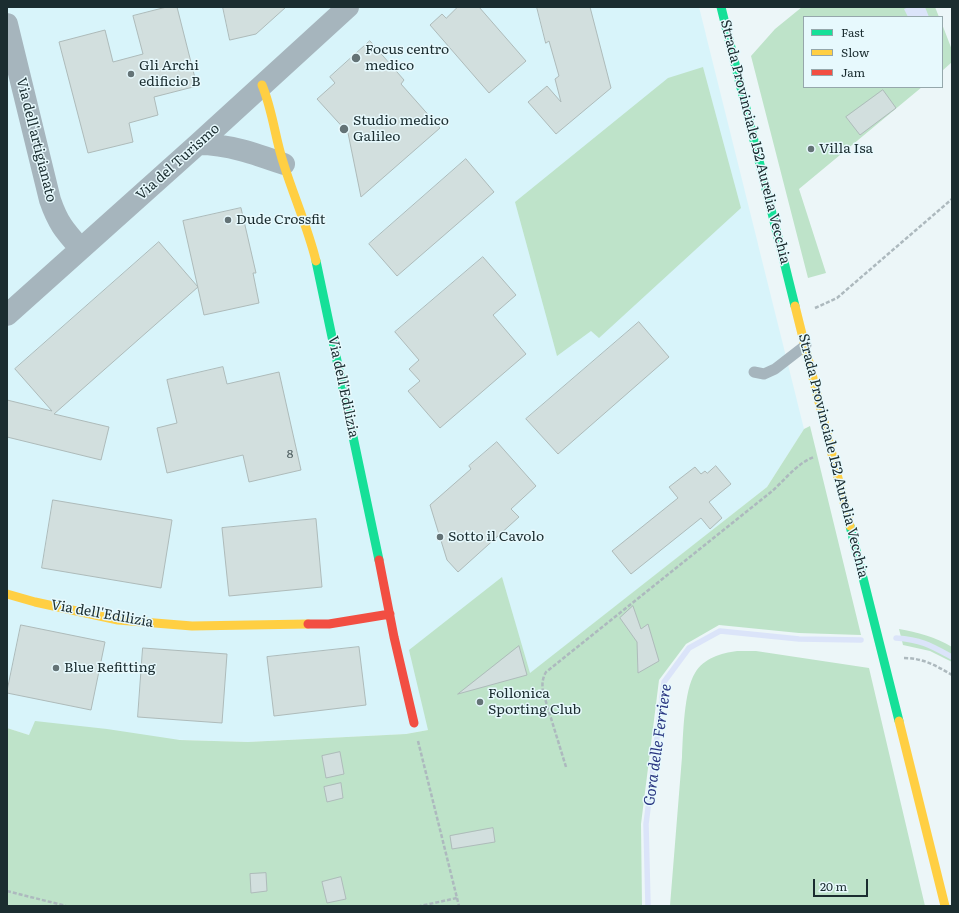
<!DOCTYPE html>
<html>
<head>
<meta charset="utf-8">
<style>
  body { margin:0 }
  #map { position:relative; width:959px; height:913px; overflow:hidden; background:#ecf6f8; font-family:Literata,serif }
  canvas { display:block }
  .frame { position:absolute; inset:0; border:8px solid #1b2d30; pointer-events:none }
  .legend { position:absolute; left:803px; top:16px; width:140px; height:72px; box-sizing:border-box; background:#e7f9fd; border:1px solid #95a7ab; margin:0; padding:5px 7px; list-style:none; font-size:12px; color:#1b2d30 }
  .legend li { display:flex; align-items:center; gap:8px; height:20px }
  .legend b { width:20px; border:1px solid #95a7ab }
  .scale { position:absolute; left:813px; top:879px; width:55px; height:18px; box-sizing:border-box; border:2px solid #1b2d30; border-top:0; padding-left:5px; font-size:12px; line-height:14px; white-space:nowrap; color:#1b2d30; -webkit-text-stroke:3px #e7f9fd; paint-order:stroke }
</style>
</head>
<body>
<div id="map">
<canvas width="959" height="913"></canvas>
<div class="frame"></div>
<ul class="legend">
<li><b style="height:5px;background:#16e098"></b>Fast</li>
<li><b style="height:5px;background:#ffcf43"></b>Slow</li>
<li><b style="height:5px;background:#f24e42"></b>Jam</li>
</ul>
<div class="scale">20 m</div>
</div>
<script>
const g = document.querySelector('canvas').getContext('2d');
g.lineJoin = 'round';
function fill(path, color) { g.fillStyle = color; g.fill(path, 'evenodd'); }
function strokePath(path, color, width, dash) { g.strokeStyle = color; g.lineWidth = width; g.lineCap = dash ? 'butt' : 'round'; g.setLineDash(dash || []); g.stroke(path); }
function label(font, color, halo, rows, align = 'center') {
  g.font = font + ' Literata,serif'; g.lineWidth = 3; g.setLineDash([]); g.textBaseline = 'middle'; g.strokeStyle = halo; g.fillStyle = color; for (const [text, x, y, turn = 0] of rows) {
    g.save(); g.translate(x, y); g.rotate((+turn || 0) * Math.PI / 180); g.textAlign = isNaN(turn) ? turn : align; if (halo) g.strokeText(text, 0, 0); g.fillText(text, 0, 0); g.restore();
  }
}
const built = new Path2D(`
  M7 7H699L804 429 767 487 530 674 428 730 406 734 248 742 29 735 7 728Z`);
const green = new Path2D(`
  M802 7H935L939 17H804V87H922L799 189 826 273 808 278 751 56 775 29Z
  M942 24 952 50V62L942 71Z
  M703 67 741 208 599 338 591 331 557 356 515 202 668 78Z
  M810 426 861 635 799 633 719 625 686 644 659 680 641 824 642 906H7V728L29 735 35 721 107 729 180 740 248 742 406 734 428 730 409 650 502 577 530 673 767 487 804 429Z
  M899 629C917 632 936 637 952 647V662L930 651 903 645Z
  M737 651H756L869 668 925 906H670C674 856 678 806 682 757 683 736 684 690 695 673 704 658 721 653 737 651Z`);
const water = new Path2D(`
  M909 7H925L929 17H908L904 9Z`);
const stream = new Path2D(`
  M896 638C922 640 930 645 952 657
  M648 906 646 824 664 682 689 648 720 631 799 639 861 640`);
const building = new Path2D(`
  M167 7H177L197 86 154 97 158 115 129 123 133 142 88 153 59 42 105 30 113 62 143 54 133 16Z
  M223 7H286L256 34 230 40Z
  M458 7H479L526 61 489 93 430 25 442 14 446 18Z
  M537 7H590L611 88 556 134 528 102 547 86 561 102 555 79 559 76 549 41 546 43Z
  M370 41 404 80 401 84 440 128 361 197 348 133 317 99 335 83 330 77Z
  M883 90 896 108 860 135 846 117Z
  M466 159 494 192 397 276 369 244Z
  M241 208 256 273H253L259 303 204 315 183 221Z
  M159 242 198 287 54 414 109 427 101 460 7 437V400L52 411 15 369Z
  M483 257 516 295 493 315 526 354 440 428 408 391 420 381 409 369 419 360 395 332Z
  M639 322 669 357 558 454 526 419Z
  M223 367 227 384 279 372 301 470 249 482 243 455 167 473 157 428 177 423 167 380Z
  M497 442 536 486 511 509 519 517 458 572 447 560 430 505 471 469 469 466Z
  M716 466 731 484 709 502 722 518 710 529 701 518 631 574 612 551 678 498 669 487 695 467 701 474 705 471 707 473Z
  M53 500 172 520 161 588 42 568Z
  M316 519 322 587 229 596 222 528Z
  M633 606 641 629 648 624 659 661 638 673 637 642 620 618Z
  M21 625 105 642 91 710 7 693Z
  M519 646 527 675 458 694Z
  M359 647 366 705 274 716 267 657Z
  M143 648 227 654 222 723 138 717Z
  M340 752 344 774 326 778 322 756Z
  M341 783 343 798 327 802 324 787Z
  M493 828 495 842 452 849 450 836Z
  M266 873 267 891 251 893 250 874Z
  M341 877 346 899 327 903 322 882Z`);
const path = new Path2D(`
  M815 308 837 298 952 199
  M904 658C923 658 937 666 952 675
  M418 741 457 898 420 906
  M566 767 543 692C542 685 542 679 546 672L771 492C784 481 797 463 814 457
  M7 891 66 906
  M457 898 459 906`);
const lane = new Path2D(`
  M754 372 764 374 775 369 806 345`);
const street = new Path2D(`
  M7 24 50 200C58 223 64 230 80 248
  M198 144C228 144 256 154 284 164
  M7 315 198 144 348 7`);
const fast = new Path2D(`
  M721 7 795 306
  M316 261 379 560
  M850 526 899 721`);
const slow = new Path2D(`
  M262 85C273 111 275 139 284 165 294 197 308 228 316 261
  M795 306 850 526
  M7 594 35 602 118 620 192 626 308 624
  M899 721 945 906`);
const jam = new Path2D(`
  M379 560 394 637 414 723
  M308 624H329L390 614`);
const markers = [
  [356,58,5,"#647376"],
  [131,74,4,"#647376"],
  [344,129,5,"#647376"],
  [811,149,4,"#647376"],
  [228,220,4,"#647376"],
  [440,537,4,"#647376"],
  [56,668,4,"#647376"],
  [480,702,4,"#647376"]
];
const numberNames = [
  ["8",290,454]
];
const poiNames = [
  ["Focus centro",365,50],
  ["medico",365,66],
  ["Gli Archi",139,66],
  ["edificio B",139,82],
  ["Studio medico",353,121],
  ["Galileo",353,137],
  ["Villa Isa",819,149],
  ["Dude Crossfit",236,220],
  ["Sotto il Cavolo",448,537],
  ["Blue Refitting",64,668],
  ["Follonica",488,694],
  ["Sporting Club",488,710]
];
const streetNames = [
  ["Via dell'artigianato",36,140,76],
  ["Strada Provinciale 152 Aurelia Vecchia",755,142,76],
  ["Via del Turismo",178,162,-42],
  ["Via dell'Edilizia",343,387,78],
  ["Strada Provinciale 152 Aurelia Vecchia",833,456,76],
  ["Via dell'Edilizia",102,614,10]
];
const waterNames = [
  ["Gora delle Ferriere",658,745,-82]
];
fill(built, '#d8f4fa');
fill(green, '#bee3c9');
fill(water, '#dbe4f9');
strokePath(stream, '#dbe4f9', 5.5);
fill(building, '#d2dfde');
strokePath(building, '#aebbba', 1);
strokePath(path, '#adb9be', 2.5, [4, 2]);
strokePath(lane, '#a6b5bd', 11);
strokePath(street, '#a6b5bd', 22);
strokePath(fast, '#16e098', 9);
strokePath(slow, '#ffcf43', 9);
strokePath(jam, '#f24e42', 9);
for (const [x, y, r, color] of markers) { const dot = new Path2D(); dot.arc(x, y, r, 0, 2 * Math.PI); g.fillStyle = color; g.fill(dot); strokePath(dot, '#e7f9fd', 1.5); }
label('12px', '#4a5a5c', null, numberNames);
label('14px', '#1b2d30', '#e7f9fd', poiNames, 'left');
label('14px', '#1b2d30', '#e7f9fd', streetNames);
label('italic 15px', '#293681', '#e7f9fd', waterNames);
</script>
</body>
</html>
